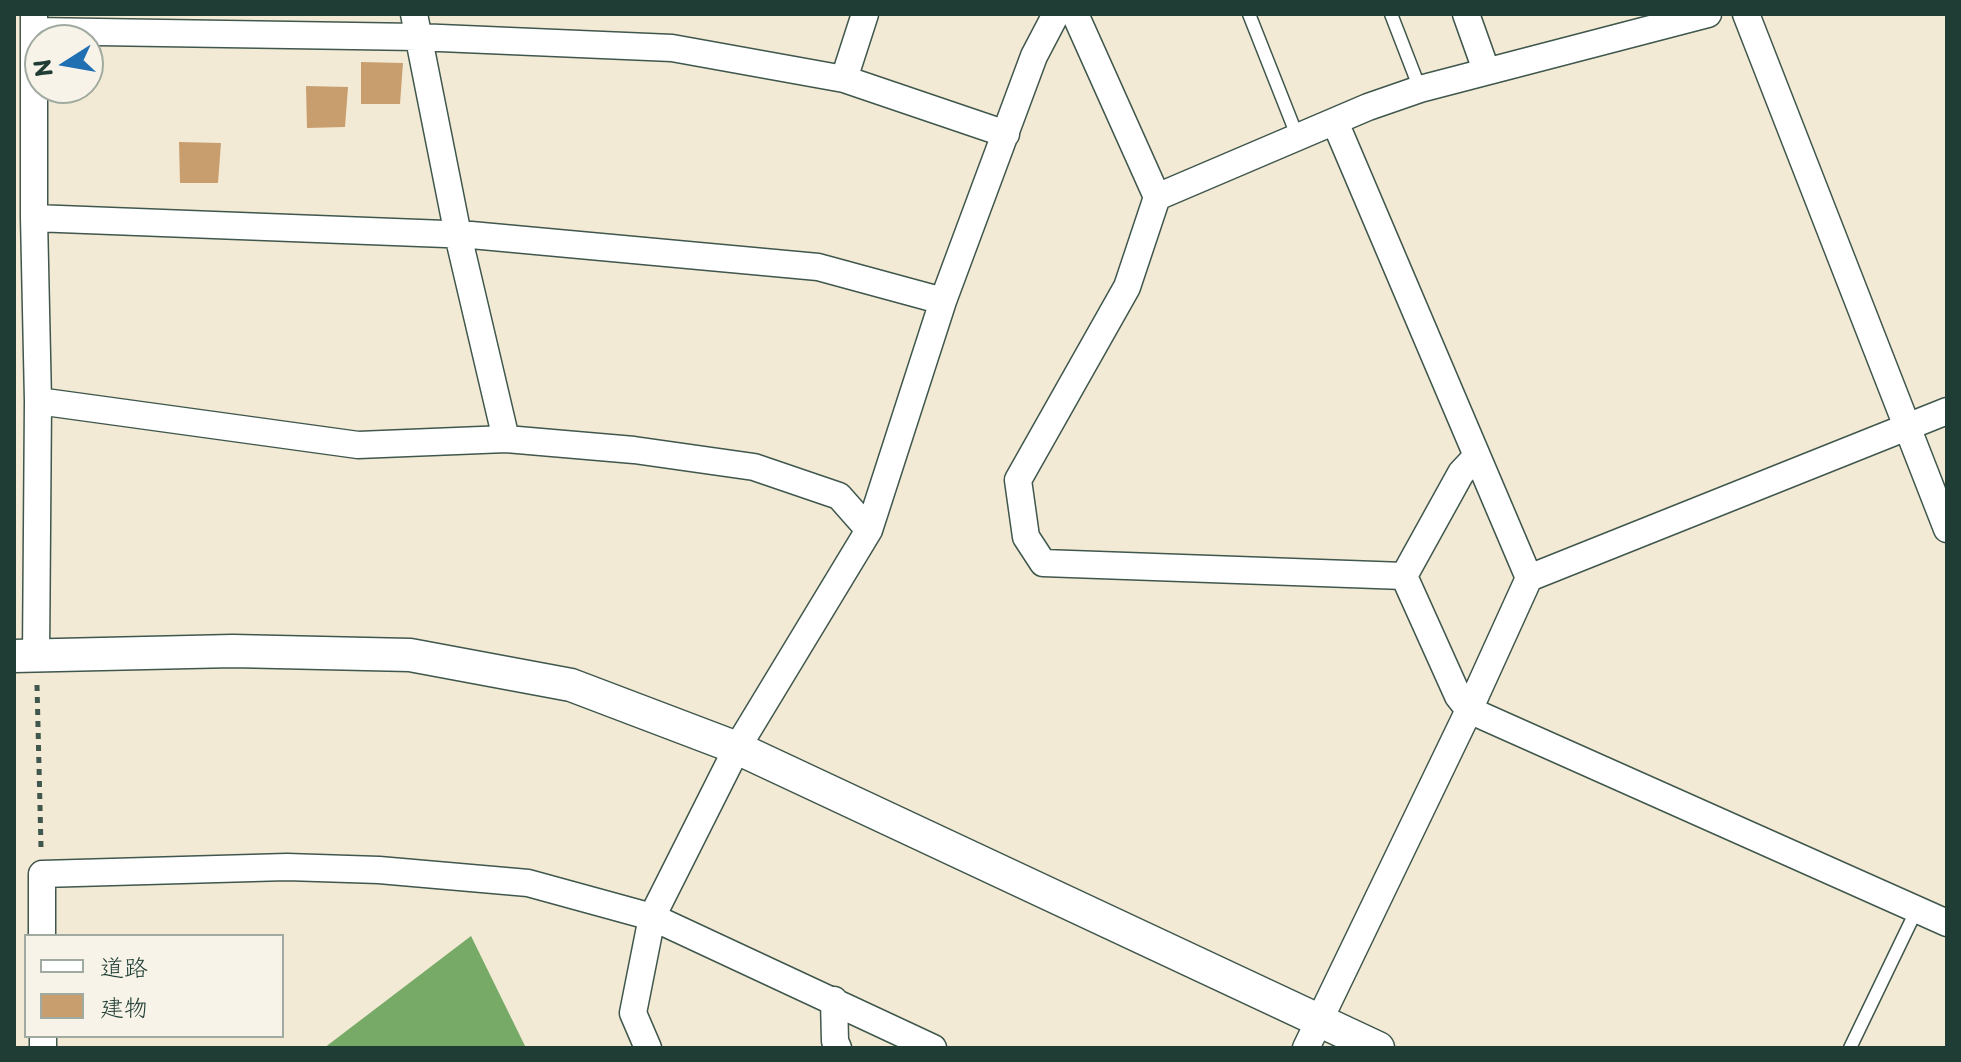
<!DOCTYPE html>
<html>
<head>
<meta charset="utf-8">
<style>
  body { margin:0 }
  #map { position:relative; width:1961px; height:1062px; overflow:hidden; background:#f3ead5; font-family:"Playpen Sans","Klee One",sans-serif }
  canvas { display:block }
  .frame { position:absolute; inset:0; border:16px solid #1f3d34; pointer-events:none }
  .legend { position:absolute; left:24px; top:934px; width:260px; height:104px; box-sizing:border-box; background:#f7f3e8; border:2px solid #a1aaa0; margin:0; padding:10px 14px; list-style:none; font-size:24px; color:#1f3d34 }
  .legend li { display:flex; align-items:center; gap:16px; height:40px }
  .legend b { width:40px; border:2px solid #a1aaa0 }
  .north { position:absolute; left:24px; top:24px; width:80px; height:80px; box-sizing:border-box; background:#f7f3e8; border:2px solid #a1aaa0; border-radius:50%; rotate:259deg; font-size:22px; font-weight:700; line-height:32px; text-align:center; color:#1f3d34 }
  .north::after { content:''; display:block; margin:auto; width:28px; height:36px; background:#1f6fb2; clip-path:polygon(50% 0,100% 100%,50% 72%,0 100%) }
</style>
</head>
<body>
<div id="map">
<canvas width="1961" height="1062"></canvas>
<div class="frame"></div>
<ul class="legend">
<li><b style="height:10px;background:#fff"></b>道路</li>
<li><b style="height:22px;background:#c99e6f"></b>建物</li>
</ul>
<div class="north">N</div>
</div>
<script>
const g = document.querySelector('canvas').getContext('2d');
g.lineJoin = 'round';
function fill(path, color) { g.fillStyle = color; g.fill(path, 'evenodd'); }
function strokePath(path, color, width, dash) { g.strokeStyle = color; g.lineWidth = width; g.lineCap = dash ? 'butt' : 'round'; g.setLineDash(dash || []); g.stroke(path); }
const forest = new Path2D(`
  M471 936 526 1048H324Z`);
const building = new Path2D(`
  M361 62 403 63 400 104H361Z
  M306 86 348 87 345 127 307 128Z
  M179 142 221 143 218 183H180Z`);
const path = new Path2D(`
  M37 685 41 847`);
const service = new Path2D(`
  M1249 14 1298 138
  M1391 14 1420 89
  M1850 1048 1917 909`);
const minor = new Path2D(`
  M414 14 458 235 506 439
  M1075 14 1157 197 1127 287 1018 480 1026 537 1043 563 1404 576 1458 696 1469 710 1947 923
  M1466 14 1486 70
  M1746 14 1947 529
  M34 16V218L38 401 36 656
  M34 31 417 37 672 48 844 79 1006 134
  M844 79 865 14
  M1157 197 1368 107 1420 89 1708 14
  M34 218 471 235 818 267 943 301
  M38 401 358 445 506 439 634 450 754 467 839 496 869 530
  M1404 576 1461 473 1477 456
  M1529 578 1947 411
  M42 936V874L287 867 379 870 528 883 652 917 933 1048
  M834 1000 835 1041 838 1048
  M43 1036V1048
  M648 1048 633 1013 652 917 737 748 869 530 943 301 1034 56 1056 14
  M1306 1048 1469 710 1529 578 1335 122`);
const tertiary = new Path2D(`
  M14 656 233 651 410 655 571 685 737 748 1378 1048`);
fill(forest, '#76aa66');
fill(building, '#c99e6f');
strokePath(service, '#3f574c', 15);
strokePath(minor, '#3f574c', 29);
strokePath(tertiary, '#3f574c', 35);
strokePath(path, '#3f574c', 5, [6, 6]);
strokePath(service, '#fff', 12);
strokePath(minor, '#fff', 26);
strokePath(tertiary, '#fff', 32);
</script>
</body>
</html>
